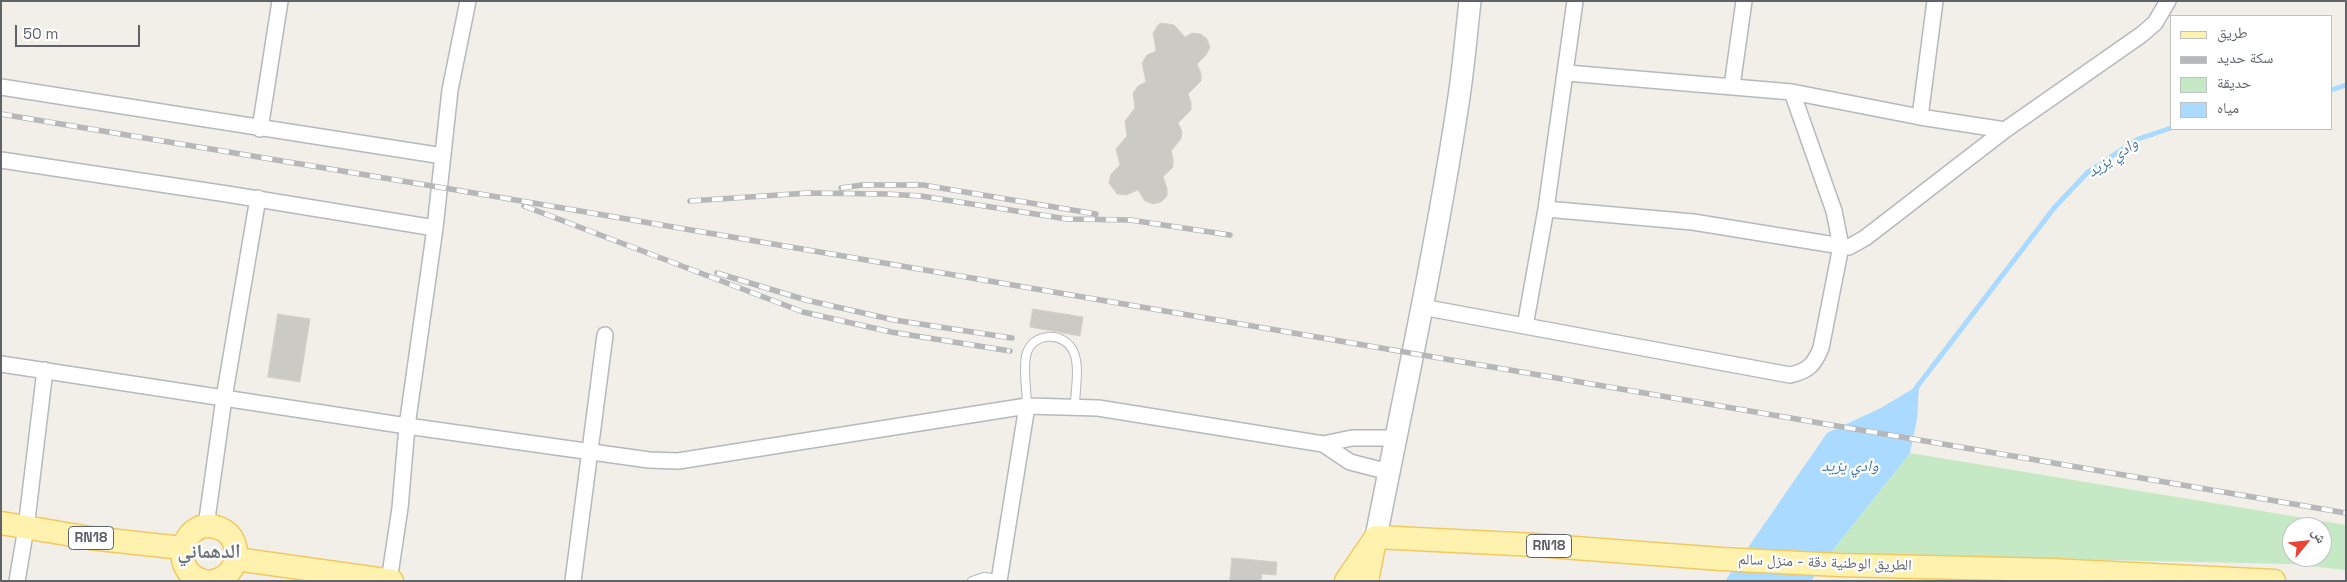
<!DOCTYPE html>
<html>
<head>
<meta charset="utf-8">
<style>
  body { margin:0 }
  #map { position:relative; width:2347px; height:582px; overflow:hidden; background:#f1efe8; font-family:"Space Grotesk","Noto Naskh Arabic",sans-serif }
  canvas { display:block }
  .frame { position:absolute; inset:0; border:2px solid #5f6368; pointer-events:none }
  .legend { position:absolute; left:2170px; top:15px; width:162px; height:115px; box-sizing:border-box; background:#fff; border:1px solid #bfc1c3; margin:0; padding:6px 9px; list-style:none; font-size:15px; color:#5f6368 }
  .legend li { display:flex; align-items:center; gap:10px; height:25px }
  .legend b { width:25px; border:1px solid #bfc1c3 }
  .north { position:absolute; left:2282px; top:517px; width:50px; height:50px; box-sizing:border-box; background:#fff; border:1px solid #bfc1c3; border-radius:50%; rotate:62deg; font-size:14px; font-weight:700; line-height:20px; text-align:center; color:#5f6368 }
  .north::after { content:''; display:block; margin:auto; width:18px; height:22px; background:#ea4335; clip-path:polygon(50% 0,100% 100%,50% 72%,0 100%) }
  .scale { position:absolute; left:15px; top:25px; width:125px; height:22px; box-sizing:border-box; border:2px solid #5f6368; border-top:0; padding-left:6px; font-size:15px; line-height:18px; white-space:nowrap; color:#5f6368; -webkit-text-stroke:4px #fff; paint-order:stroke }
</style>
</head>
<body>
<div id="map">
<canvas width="2347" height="582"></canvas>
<div class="frame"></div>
<ul class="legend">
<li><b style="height:6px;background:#fff2af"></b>طريق</li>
<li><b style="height:6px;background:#b6b7b8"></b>سكة حديد</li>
<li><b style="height:14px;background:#c5e8c5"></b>حديقة</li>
<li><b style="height:14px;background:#aadaff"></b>مياه</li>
</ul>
<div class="north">ش</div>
<div class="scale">50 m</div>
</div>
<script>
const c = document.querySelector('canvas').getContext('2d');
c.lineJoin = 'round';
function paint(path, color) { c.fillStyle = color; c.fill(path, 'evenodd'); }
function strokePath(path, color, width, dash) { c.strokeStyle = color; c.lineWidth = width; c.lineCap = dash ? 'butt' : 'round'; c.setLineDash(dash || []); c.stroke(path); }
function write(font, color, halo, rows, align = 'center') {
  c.font = font + ' "Space Grotesk","Noto Naskh Arabic",sans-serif'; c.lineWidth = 4.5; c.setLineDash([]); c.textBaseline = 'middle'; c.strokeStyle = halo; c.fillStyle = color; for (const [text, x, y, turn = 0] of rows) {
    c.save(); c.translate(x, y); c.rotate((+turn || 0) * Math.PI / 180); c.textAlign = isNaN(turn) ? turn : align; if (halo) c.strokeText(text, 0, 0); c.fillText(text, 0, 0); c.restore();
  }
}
const green = new Path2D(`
  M1910 453 2346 525V570L2290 564 1830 554ZM2292 527H2322V557H2292Z`);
const water = new Path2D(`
  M1919 385 1917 419 1910 453 1830 554 1811 581H1725L1827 433 1881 408Z`);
const stream = new Path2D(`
  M2331 90 2346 85
  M1916 388 2054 208 2088 172 2138 139 2171 128`);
const building = new Path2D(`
  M1162 23 1174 25 1185 37 1192 33 1201 34 1207 39 1210 47 1206 55 1197 64 1201 73V81L1188 94 1191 102V110L1178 123 1182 131 1181 139 1171 151 1173 158V167L1163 177 1167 188V196L1161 202 1153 204 1145 201 1138 190 1126 195 1117 194 1109 183 1111 174 1120 165 1116 149 1127 136 1125 121 1135 108 1133 93 1138 86 1146 82 1142 63 1147 55 1156 51 1153 33 1158 25Z
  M1033 309 1083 317 1080 336 1030 327Z
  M278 314 310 319 300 382 268 377Z
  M1232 558 1277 562 1276 575 1262 574 1261 581H1230Z`);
const service = new Path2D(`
  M1027 406C1027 391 1023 372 1026 356 1031 331 1066 331 1074 353 1080 367 1075 391 1075 406
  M972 581 984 577 1000 579`);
const minor = new Path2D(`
  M1567 73 1792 92 1920 117 2005 130
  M1732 86 1744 1
  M1 87 443 156
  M1920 117 1935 1
  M260 129 280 1
  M1 160 227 194 435 228
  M1546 209 1693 222 1841 246 1849 247 1865 238 2005 130 2141 35 2155 23 2168 1
  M1422 307 1790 375C1808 371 1814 365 1821 348L1841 246 1834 211 1792 92
  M1525 326 1546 209 1575 1
  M1 364 407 426 649 460 678 461 1027 406 1098 408 1323 444 1352 438H1396
  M1323 444 1350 462 1389 472
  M206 526 224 398 258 198
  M17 581 26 528 45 370
  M389 581 400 508 407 426 435 228 450 90 468 1
  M573 581 605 335
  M999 581 1027 406`);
const secondary = new Path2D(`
  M1376 537C1404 395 1435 253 1457 110 1463 74 1466 37 1470 1`);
const primary = new Path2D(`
  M1 523 90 538 182 548
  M1376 537 1535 545 1721 559 1839 565 2051 570 2274 581
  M236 559 392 581
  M204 581C165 571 185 512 221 529 228 532 233 538 235 546 240 562 230 577 214 581
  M1346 581 1376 537
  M1367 581 1374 545`);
const rail = new Path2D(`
  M1 114 498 197 2346 513
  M841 188 862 185H923L1096 214
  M690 201 808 193 886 194 921 196 1067 219 1130 220 1230 235
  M524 206 803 312 891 332 1010 351
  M717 273 806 300 894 320 1012 338`);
const shields = [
  [91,538,45],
  [1549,546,45]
];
const shieldNames = [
  ["RN18",91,538],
  ["RN18",1549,546]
];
const streetNames = [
  ["الطريق الوطنية دقة - منزل سالم",1825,563,2]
];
const waterNames = [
  ["وادي يزيد",2113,158,-34],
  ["وادي يزيد",1850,467]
];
const districtNames = [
  ["الدهماني",209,553]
];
paint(green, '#c5e8c5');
paint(water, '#aadaff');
strokePath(stream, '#aadaff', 5);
paint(building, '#cccac5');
strokePath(building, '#d6d1c6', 1);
strokePath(service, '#b5b8bc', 10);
strokePath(minor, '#b5b8bc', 18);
strokePath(secondary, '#b6babf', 24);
strokePath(primary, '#f2c960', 25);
strokePath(service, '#fff', 8);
strokePath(minor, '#fff', 15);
strokePath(secondary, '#fff', 21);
strokePath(primary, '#fff2af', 22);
strokePath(rail, '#b6b7b8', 5.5);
strokePath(rail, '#fff', 4, [11]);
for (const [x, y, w] of shields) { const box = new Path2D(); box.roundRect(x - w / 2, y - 11.5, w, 23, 4); c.fillStyle = '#fff'; c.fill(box); strokePath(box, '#5f6368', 1); }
write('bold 14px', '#5f6368', null, shieldNames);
write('15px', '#5f6368', '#fff', streetNames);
write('italic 16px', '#4174aa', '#fff', waterNames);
write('bold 20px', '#70757a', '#fff', districtNames);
</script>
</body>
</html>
